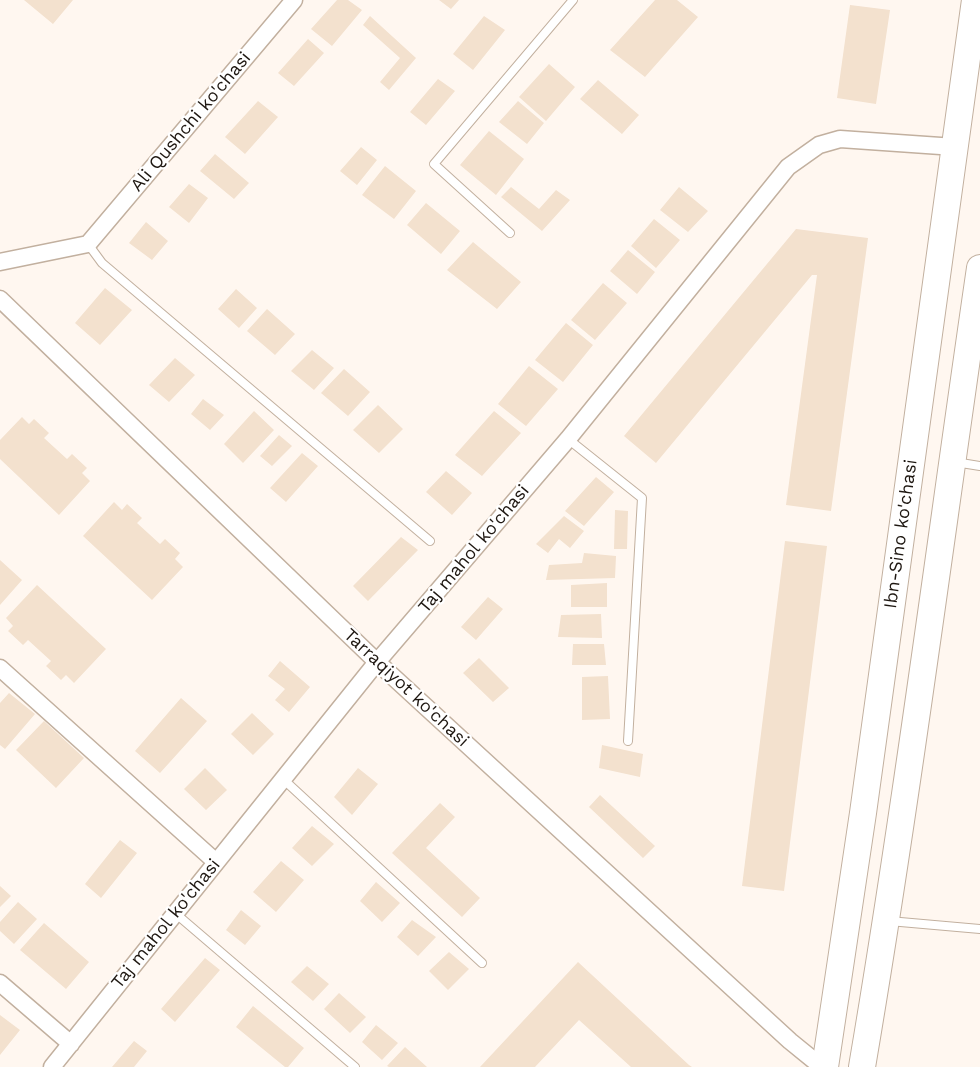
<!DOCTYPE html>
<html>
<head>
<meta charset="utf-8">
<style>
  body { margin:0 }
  canvas { display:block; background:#fff7f0 }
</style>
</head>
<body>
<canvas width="980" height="1067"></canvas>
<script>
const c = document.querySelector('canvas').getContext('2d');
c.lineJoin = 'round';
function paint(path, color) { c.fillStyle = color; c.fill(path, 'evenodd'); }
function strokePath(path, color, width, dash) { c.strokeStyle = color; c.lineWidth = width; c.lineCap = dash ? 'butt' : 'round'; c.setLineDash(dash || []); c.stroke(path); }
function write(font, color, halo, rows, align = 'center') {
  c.font = font + ' "Work Sans",sans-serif'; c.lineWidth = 4.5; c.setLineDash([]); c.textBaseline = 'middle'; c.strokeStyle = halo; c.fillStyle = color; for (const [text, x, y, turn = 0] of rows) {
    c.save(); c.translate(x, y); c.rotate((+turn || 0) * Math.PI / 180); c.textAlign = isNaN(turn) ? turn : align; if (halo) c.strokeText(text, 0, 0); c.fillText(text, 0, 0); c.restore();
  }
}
const building = new Path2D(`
  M24 0H73L53 24Z
  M337 0H348L362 10 332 46 311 29Z
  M439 0H459L451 9Z
  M655 0H677L698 17 645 77 610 50Z
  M850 5 890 10 876 104 837 98Z
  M370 16 416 58 389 90 380 82 400 58 363 25Z
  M484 16 505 30 473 70 453 54Z
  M308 39 324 53 294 86 278 73Z
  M549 64 575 87 546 121 519 97Z
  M438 79 455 91 426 125 410 112Z
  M598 80 639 115 622 134 580 99Z
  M258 101 278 117 245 154 225 137Z
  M518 101 544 123 527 144 499 122Z
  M489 131 524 159 496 195 460 165Z
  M361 147 377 160 357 185 340 171Z
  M215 154 249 183 234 199 200 171Z
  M385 166 416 191 394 219 362 195Z
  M189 184 208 198 189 223 169 207Z
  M511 187 539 209 556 190 570 200 542 231 501 197Z
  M679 187 708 211 688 232 660 210Z
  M426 203 460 231 441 254 407 225Z
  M654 219 680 240 656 268 631 246Z
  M146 222 168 241 152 260 129 243Z
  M796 229 868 238 831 511 786 505 817 275H812L656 463 624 436Z
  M473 242 521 282 497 309 447 270Z
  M628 250 655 272 637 294 610 271Z
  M603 283 627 303 595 340 571 320Z
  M105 288 132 310 100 345 75 323Z
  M236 289 257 308 239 328 218 309Z
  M267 309 295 334 275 355 247 331Z
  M566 323 593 345 563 382 535 360Z
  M312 350 334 368 314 390 291 371Z
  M175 358 195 375 169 402 149 385Z
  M529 366 558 389 526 426 498 404Z
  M344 369 370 392 348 416 321 393Z
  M203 399 224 415 210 430 191 414Z
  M378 405 403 429 379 453 353 430Z
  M254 411 274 430 243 463 224 444Z
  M494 411 521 433 482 476 455 455Z
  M22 417 29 424 34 419 49 433 44 438 67 459 72 454 87 468 82 473 90 481 59 515 0 459V440Z
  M279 435 292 446 272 466 260 456Z
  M302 453 318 466 286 502 270 488Z
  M446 471 472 493 452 515 426 492Z
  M596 477 614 492 584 526 565 511Z
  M114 502 122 510 127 504 142 518 137 523 160 544 165 539 180 553 175 559 183 567 152 600 83 536Z
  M615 510 628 511 627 549H614Z
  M564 516 584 531 570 548 559 539 548 553 536 544Z
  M401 537 418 550 368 601 353 586Z
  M785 541 827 546 784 891 742 886Z
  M584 553 616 556 615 578 546 580 549 565 582 563Z
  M0 560 22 580 0 605Z
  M607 583V607H571V585Z
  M37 585 106 649 74 683 66 675 61 680 46 666 51 661 28 640 23 645 8 631 13 626 6 618Z
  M488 597 503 609 476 640 461 627Z
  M601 614 602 638 558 637 561 615Z
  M573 644H604L606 665H572Z
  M479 658 509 688 493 702 463 673Z
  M280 661 310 687 289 712 275 700 285 689 268 676Z
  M608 676 610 719 582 720V677Z
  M9 693 35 714 5 749 0 745V703Z
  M181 698 207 721 160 773 135 751Z
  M252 713 274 734 253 755 231 734Z
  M44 721 84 758 56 788 16 750Z
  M602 745 643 754 640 777 599 768Z
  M205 768 227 790 206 810 184 789Z
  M358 768 378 784 352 815 334 797Z
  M600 795 655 846 643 858 589 807Z
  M440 803 455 817 426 848 480 898 462 917 392 853Z
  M312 826 334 844 312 866 292 848Z
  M120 840 137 853 101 898 85 884Z
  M281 861 304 880 276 912 253 892Z
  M376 882 400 903 382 922 360 901Z
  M0 886 11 896 0 907Z
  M18 902 37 919 14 944 0 931V922Z
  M241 910 261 926 245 945 226 930Z
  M412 920 436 937 418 956 397 937Z
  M44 923 89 962 66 989 20 950Z
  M449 952 469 969 448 990 429 971Z
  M205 958 220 970 175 1022 161 1009Z
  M578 962 689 1065 692 1067H631L579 1020 535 1067H480Z
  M307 966 329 984 313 1001 291 982Z
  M339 993 366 1017 350 1033 324 1009Z
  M253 1006 304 1048 288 1067H285L236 1027Z
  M0 1015 20 1030 0 1055Z
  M376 1025 398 1043 382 1060 362 1042Z
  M134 1041 147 1051 134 1067H112Z
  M405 1047 427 1067H389L387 1066Z`);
const lane = new Path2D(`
  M510 233 434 164 573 0
  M88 244 102 263 430 541
  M568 439 642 498 628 741
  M955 462 980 466
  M283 779 482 963
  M175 913 355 1067
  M889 921 980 929`);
const street = new Path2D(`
  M0 262 88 244 294 0
  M0 299 377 662 790 1041 822 1067
  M0 668 216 862
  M0 983 71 1044
  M52 1067 377 662 568 439 788 167 819 145 840 139 955 147`);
const primary = new Path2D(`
  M825 1067 863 813 975 0
  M862 1067C907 802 941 535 980 268`);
const streetNames = [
  ["Ali Qushchi ko'chasi",191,122,-50],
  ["Ibn-Sino ko'chasi",901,534,-82],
  ["Taj mahol ko'chasi",474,549,-50],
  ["Tarraqiyot ko'chasi",406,688,43],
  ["Taj mahol ko'chasi",166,924,-51]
];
paint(building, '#f3e1ce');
strokePath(lane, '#c2b09f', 10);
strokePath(street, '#c2b09f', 19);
strokePath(primary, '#c2b09f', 28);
strokePath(lane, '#fff', 8);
strokePath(street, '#fff', 16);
strokePath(primary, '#fff', 26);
write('18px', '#1e1711', '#fff', streetNames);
</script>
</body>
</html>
